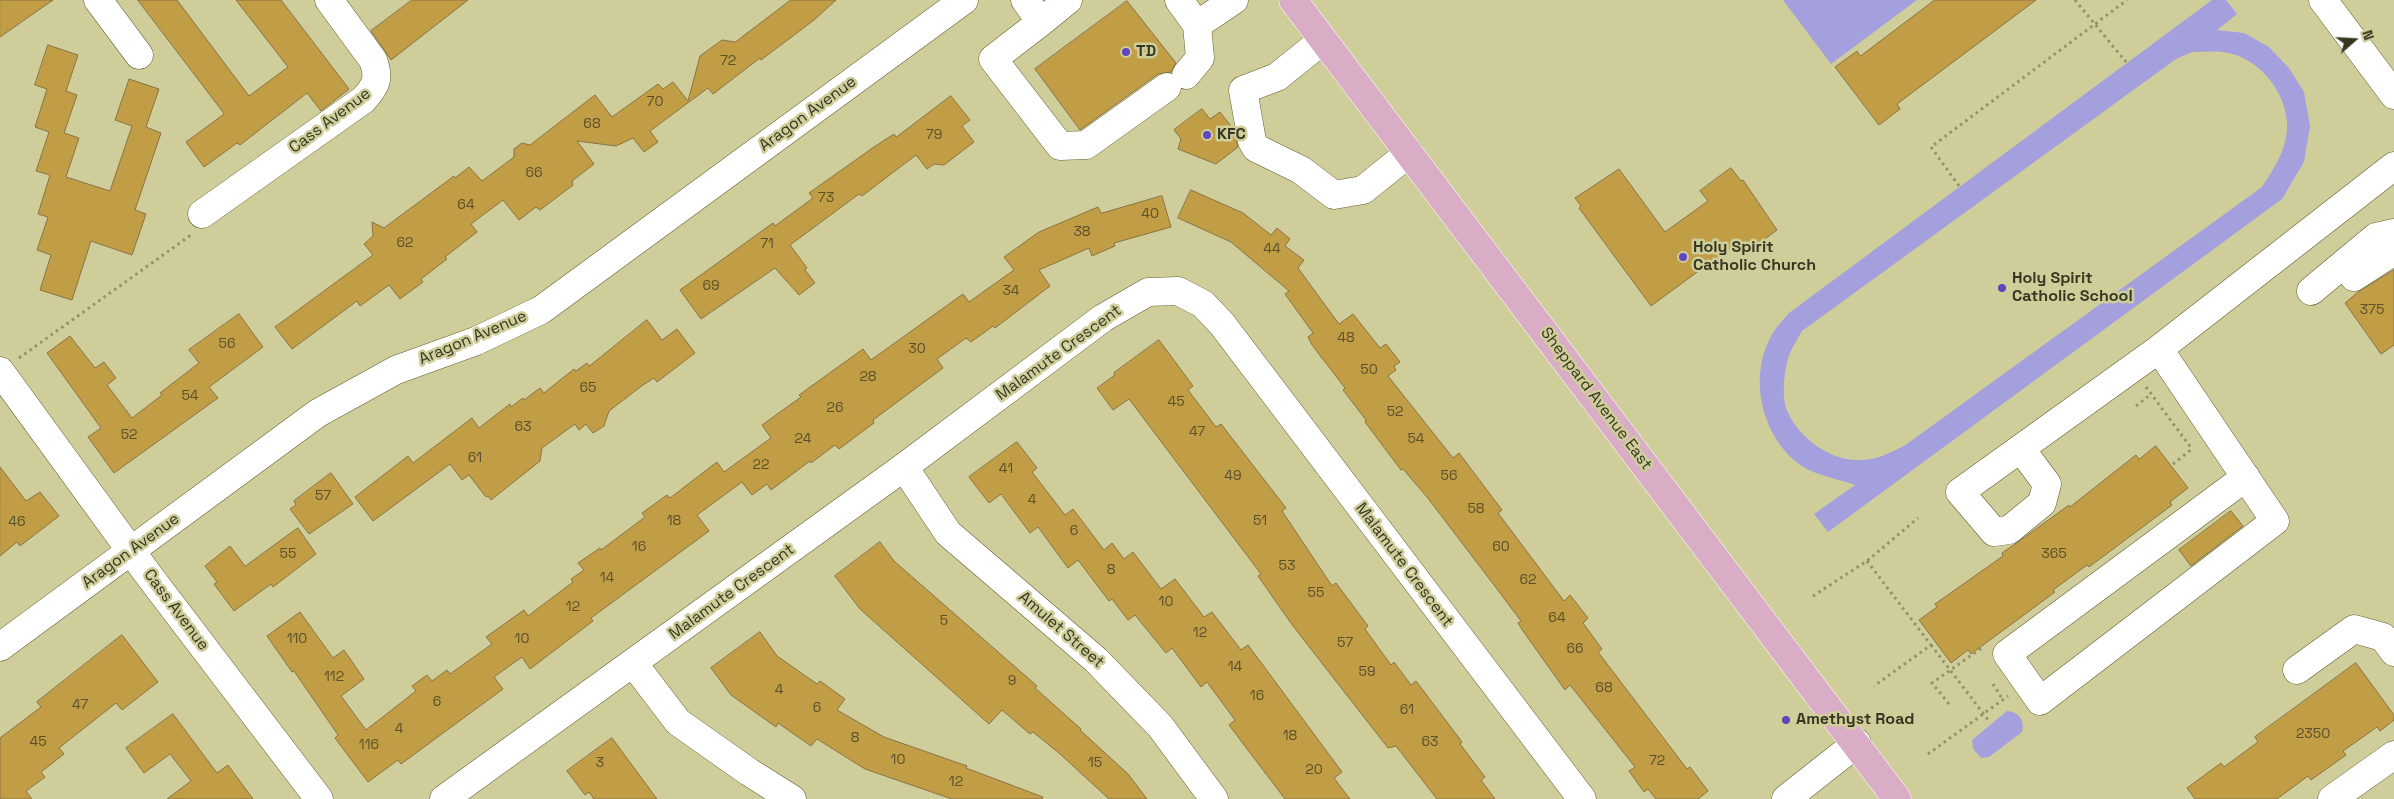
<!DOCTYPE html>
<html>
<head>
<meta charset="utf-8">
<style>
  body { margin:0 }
  #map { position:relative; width:2394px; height:799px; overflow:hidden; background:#cfce9a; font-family:"Space Grotesk",sans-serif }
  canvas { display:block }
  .north { position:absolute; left:2329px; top:15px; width:50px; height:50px; -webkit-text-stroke:4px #cfce9a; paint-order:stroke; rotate:71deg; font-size:14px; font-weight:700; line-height:20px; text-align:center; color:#373621 }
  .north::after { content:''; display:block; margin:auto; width:18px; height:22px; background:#373621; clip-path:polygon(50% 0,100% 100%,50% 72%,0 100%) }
</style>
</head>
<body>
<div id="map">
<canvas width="2394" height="799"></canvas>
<div class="north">N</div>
</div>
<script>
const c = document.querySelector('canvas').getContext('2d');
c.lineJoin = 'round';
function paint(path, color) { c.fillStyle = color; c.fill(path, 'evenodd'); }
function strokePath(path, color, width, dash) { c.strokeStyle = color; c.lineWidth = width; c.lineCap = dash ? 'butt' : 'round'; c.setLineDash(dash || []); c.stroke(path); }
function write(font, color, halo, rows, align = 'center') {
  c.font = font + ' "Space Grotesk",sans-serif'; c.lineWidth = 5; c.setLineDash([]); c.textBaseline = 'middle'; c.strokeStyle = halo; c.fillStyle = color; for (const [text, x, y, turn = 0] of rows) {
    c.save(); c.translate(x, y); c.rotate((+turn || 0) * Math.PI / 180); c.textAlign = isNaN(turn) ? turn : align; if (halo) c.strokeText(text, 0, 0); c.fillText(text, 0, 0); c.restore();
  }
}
const green = new Path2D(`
  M1783 0H1917L1831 64Z
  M2212 0H2226L2237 14 2217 30 2244 33 2269 47 2289 68 2304 92 2310 126 2304 162 2282 199 1828 532 1814 514 1855 485C1836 478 1811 475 1795 461 1759 430 1748 372 1774 331 1778 325 1784 319 1789 313ZM2192 52C2202 52 2213 51 2223 52 2259 56 2290 95 2287 131 2285 152 2273 170 2262 187L1904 446C1889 453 1877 460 1860 460 1831 462 1796 436 1786 408 1782 394 1784 373 1788 358 1791 349 1797 340 1802 331L2176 59Z
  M2007 711C2019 712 2025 720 2022 732L1989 757 1981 758 1973 749 1972 740Z`);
const building = new Path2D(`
  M0 0H53L0 37Z
  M138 0H177L249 96 288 67 236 0H281L349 89 321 111 307 93 240 145 237 143 204 167 186 142 224 114Z
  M412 0H468L391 60 371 31Z
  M791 0H836L814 20 761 60 760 58 713 94 708 88 650 131 658 142 644 152 633 138 616 146 577 141 594 164 572 181 573 185 540 210 536 207 519 220 503 200 471 224 477 232 445 257 447 259 421 279 423 282 400 299 389 285 360 306 357 301 292 349 275 327 373 255 364 244 373 236 372 222 384 228 454 176 455 178 469 167 482 181 514 157V149L522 143 530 145 595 95 612 117 658 84 663 89 673 82 688 101 700 56 722 40 735 42Z
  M1935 0H2036L1897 104 1900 109 1879 125 1835 67 1857 51 1860 56Z
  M1127 1 1176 63 1171 72 1158 74 1080 130 1035 69Z
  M48 45 78 55 66 91 77 95 64 133 79 138 66 177 110 191 132 126 115 120 129 79 159 89 146 127 161 133 135 210 146 214 132 255 91 241 72 300 40 290 51 255 37 250 48 217 38 214 50 175 36 171 49 132 35 127 47 89 35 85Z
  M951 96 970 120 962 126 974 142 944 165 934 164 927 169 916 155 862 196 859 194 790 245 807 268 805 270 815 283 799 295 775 268 701 319 680 290 773 223 775 226 813 198 809 193 874 147 894 134 896 137Z
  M1202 109 1210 119 1220 112 1234 130 1238 147 1216 164 1178 149 1181 139 1174 130Z
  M1731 168 1741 181 1743 180 1777 230 1746 253 1738 242 1651 306 1579 208 1581 206 1575 198 1619 169 1665 232 1708 201 1700 191Z
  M1191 190 1243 213 1271 235 1277 228 1290 239 1285 246 1304 260 1298 268 1339 324 1353 314 1380 348 1386 344 1400 362 1394 366 1396 370 1388 376 1453 458 1459 453 1502 510 1498 513 1564 601 1570 595 1588 618 1583 623 1602 649 1598 652 1687 769 1690 767 1708 791 1698 799H1656L1648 789 1644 792 1629 771 1635 767 1570 685 1565 690 1523 631 1518 623 1521 621 1494 585 1427 497 1403 469 1401 470 1365 422 1366 420 1343 390 1345 388 1312 345 1308 337 1313 333 1285 294 1289 291 1231 242 1178 218Z
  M1162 196 1171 227 1114 243 1115 246 1092 256 1089 248 1039 270 1050 286 995 328 993 326 971 342 966 338 937 359 943 368 873 420 874 423 839 449 835 445 811 463 810 461 771 490 767 484 752 495 742 482 697 515 709 531 591 618 593 621 530 669 522 657 494 677 503 689 401 764 398 760 368 782 335 738 338 735 294 671 292 672 267 636 300 612 333 658 344 650 364 679 341 696 366 730 416 691 412 686 427 675 432 681 447 670 450 674 492 644 486 637 524 610 528 616 573 582 571 579 584 570 578 563 600 548 601 550 645 517 642 513 667 495 670 498 717 462 724 472 771 438 762 425 801 397 799 395 863 349 871 360 963 294 969 302 1014 270 1004 257 1039 232 1098 207 1101 213Z
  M2394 270V345L2381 354 2345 303 2358 292Z
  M239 314 263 347 209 387 218 398 114 473 88 437 101 428 47 353 70 336 95 368 104 362 116 378 107 385 132 418 162 395 160 393 199 363 189 350Z
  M647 320 662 340 677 329 695 353 657 382 654 378 643 385 609 411 604 426 593 433 586 424 579 430 575 424 542 448 540 461 491 500 488 496 486 497 469 475 462 480 450 464 373 521 355 497 408 456 413 463 472 418 479 428 510 404 511 407 523 398 524 400 540 388 544 393 574 369 576 371 587 363 589 366Z
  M1159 340 1193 386 1188 390 1216 427 1221 424 1286 508 1282 511 1332 586 1336 583 1368 626 1365 629 1391 665 1394 662 1411 685 1416 681 1462 742 1460 744 1485 777 1481 780 1495 799H1437L1396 746 1388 748 1293 626 1258 576 1261 574 1129 399 1113 410 1097 388 1115 375 1114 373Z
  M1017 442 1037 468 1032 472 1065 515 1073 509 1104 550 1112 543 1124 559 1133 552 1161 589 1175 579 1204 617 1212 612 1241 650 1248 645 1342 772 1334 778 1350 799H1285L1229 725 1235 720 1207 682 1201 687 1172 648 1166 653 1135 615 1128 620 1112 599 1109 601 1078 560 1068 568 1038 527 1030 533 1001 494 989 503 969 477Z
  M2156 446 2188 488 2170 502 2172 505 2089 567 2087 565 2053 590 2055 592 1971 654 1968 650 1951 663 1919 620 1937 607 1935 604 2003 556 2002 553 2015 544 2069 505 2070 507 2136 455 2139 459Z
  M0 467 26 501 40 492 59 516 20 546 17 542 0 556Z
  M331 473 353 504 309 534 290 509 296 505 294 501Z
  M2231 511 2243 526 2191 566 2179 550Z
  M298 528 316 554 273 587 271 584 234 611 214 584 217 582 205 566 230 546 245 566Z
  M880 542 894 561 1037 686 1035 688 1081 729 1080 730 1128 774 1147 799H1109L1059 753 1033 732 1030 734 1002 710 989 724 860 609 835 576Z
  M760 632 777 656 817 684 820 681 845 699 837 710 884 737 967 766 966 768 1043 797 1042 799H952L865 769 817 739 811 746 778 723 776 727 731 695 711 668Z
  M122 635 158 682 122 710 116 703 59 748 64 754 41 772 45 777 26 791 32 799H0V738L41 707 37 702Z
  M2356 663 2394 715V720L2380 731 2377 727 2343 751 2346 755 2311 780 2308 776 2277 799H2195L2187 788 2221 763 2224 767 2258 742 2255 737Z
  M173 714 217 773 228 765 253 799H167L191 781 170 754 144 773 126 748Z
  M612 738 640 776 657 799H594L589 792 585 795 567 771Z`);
const path = new Path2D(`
  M2075 0 2126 62
  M1959 186 1931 147 2127 0
  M19 358 191 235
  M2146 387 2192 449
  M2136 406 2151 394
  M2173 464 2192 449
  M1867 561 1931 645 1874 686
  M1813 596 1867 561 1918 518
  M1931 645 1989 721
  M1993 684 2003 700
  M1949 704 1932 683 1983 647
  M1928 754 2008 696`);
const minor = new Path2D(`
  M98 0 139 55
  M1025 0 1041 22 1068 0
  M1179 0 1197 25 1234 0
  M2323 0 2394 95
  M1041 22 993 59 1060 146 1086 145 1167 87
  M1323 40 1277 77 1243 90 1252 141 1256 148 1301 170 1334 195 1363 190 1409 153
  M1186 75 1200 58 1197 25
  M202 214 363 100C376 86 380 79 373 60L329 0
  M2354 277 2394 251
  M2311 291 2376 237 2394 233
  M2159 349 2275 521 2040 701 2007 654 2246 477
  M0 371 147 573 319 799
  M2021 449 2047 484 2042 503 2009 530 1994 532 1960 492 2159 349 2394 166
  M904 467 948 533 1096 660 1160 726 1214 799
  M0 647 318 413 396 370 476 341 541 310 964 0
  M633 663 678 722 749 772 792 799
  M2297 670 2354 629 2383 637 2394 652
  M444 799 904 467 1103 318 1148 292 1178 291 1203 304 1222 324 1582 799
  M1786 799 1857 743
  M2332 799 2394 755`);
const major = new Path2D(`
  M1293 0 1897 799`);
const markers = [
  [1126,52,5,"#5e46bf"],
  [1207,135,5,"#5e46bf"],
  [1683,257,5,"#5e46bf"],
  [2002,288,5,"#5e46bf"],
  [1786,720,5,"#5e46bf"]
];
const numberNames = [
  ["72",728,61],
  ["70",655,102],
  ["68",592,124],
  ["79",934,135],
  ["66",534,173],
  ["73",826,198],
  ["64",466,205],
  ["40",1150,214],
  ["38",1082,232],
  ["62",405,243],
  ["71",767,244],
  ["44",1272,249],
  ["69",711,286],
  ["34",1011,291],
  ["375",2372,310],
  ["48",1346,338],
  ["56",227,344],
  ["30",917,349],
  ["50",1369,370],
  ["28",868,377],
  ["65",588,388],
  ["54",190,396],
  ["45",1176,402],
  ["26",835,408],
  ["52",1395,412],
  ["63",523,427],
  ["47",1197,432],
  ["52",129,435],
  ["24",803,439],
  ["54",1416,439],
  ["61",475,458],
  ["22",761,465],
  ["41",1006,469],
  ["49",1233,476],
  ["56",1449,476],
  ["57",323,496],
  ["4",1032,500],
  ["58",1476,509],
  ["18",674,521],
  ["51",1260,521],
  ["46",17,522],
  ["6",1074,531],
  ["16",639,547],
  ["60",1501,547],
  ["55",288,554],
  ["365",2054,554],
  ["53",1287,566],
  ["8",1111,570],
  ["14",607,578],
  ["62",1528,580],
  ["55",1316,593],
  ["10",1166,602],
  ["12",573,607],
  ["64",1557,618],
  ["5",944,621],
  ["12",1200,633],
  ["110",297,639],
  ["10",522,639],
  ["57",1345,643],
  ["66",1575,649],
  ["14",1235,667],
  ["59",1367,672],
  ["112",334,677],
  ["9",1012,681],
  ["68",1604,688],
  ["4",779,690],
  ["16",1257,696],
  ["6",437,702],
  ["47",80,705],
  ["6",817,708],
  ["61",1407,710],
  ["4",399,729],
  ["2350",2313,734],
  ["18",1290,736],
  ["8",855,738],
  ["45",38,742],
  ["63",1430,742],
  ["116",369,745],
  ["10",898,760],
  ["72",1657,761],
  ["3",600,763],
  ["15",1095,763],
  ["20",1314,770],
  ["12",956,782]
];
const poiNames = [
  ["TD",1136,52],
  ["KFC",1217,135],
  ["Holy Spirit",1693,248],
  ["Catholic Church",1693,266],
  ["Holy Spirit",2012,279],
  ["Catholic School",2012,297],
  ["Amethyst Road",1796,720]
];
const streetNames = [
  ["Aragon Avenue",808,114,-36],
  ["Cass Avenue",330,121,-37],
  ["Aragon Avenue",473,338,-23],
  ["Malamute Crescent",1059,353,-36],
  ["Sheppard Avenue East",1596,399,53],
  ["Aragon Avenue",131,551,-36],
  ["Malamute Crescent",1404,565,53],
  ["Malamute Crescent",732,592,-36],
  ["Cass Avenue",176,610,53],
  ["Amulet Street",1061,630,41]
];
paint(green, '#a4a0dd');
paint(building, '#c19d46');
strokePath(building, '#887345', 1);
strokePath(minor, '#615f2e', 29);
strokePath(major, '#fff', 29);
strokePath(path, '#929169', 3, [2.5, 4]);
strokePath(minor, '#fff', 28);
strokePath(major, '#d9adc5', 28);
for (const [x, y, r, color] of markers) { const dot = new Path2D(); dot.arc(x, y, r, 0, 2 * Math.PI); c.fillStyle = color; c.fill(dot); strokePath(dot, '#cfce9a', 2); }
write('14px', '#5a502a', null, numberNames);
write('bold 16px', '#373621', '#cfce9a', poiNames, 'left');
write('16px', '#373621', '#cfce9a', streetNames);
</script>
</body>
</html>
